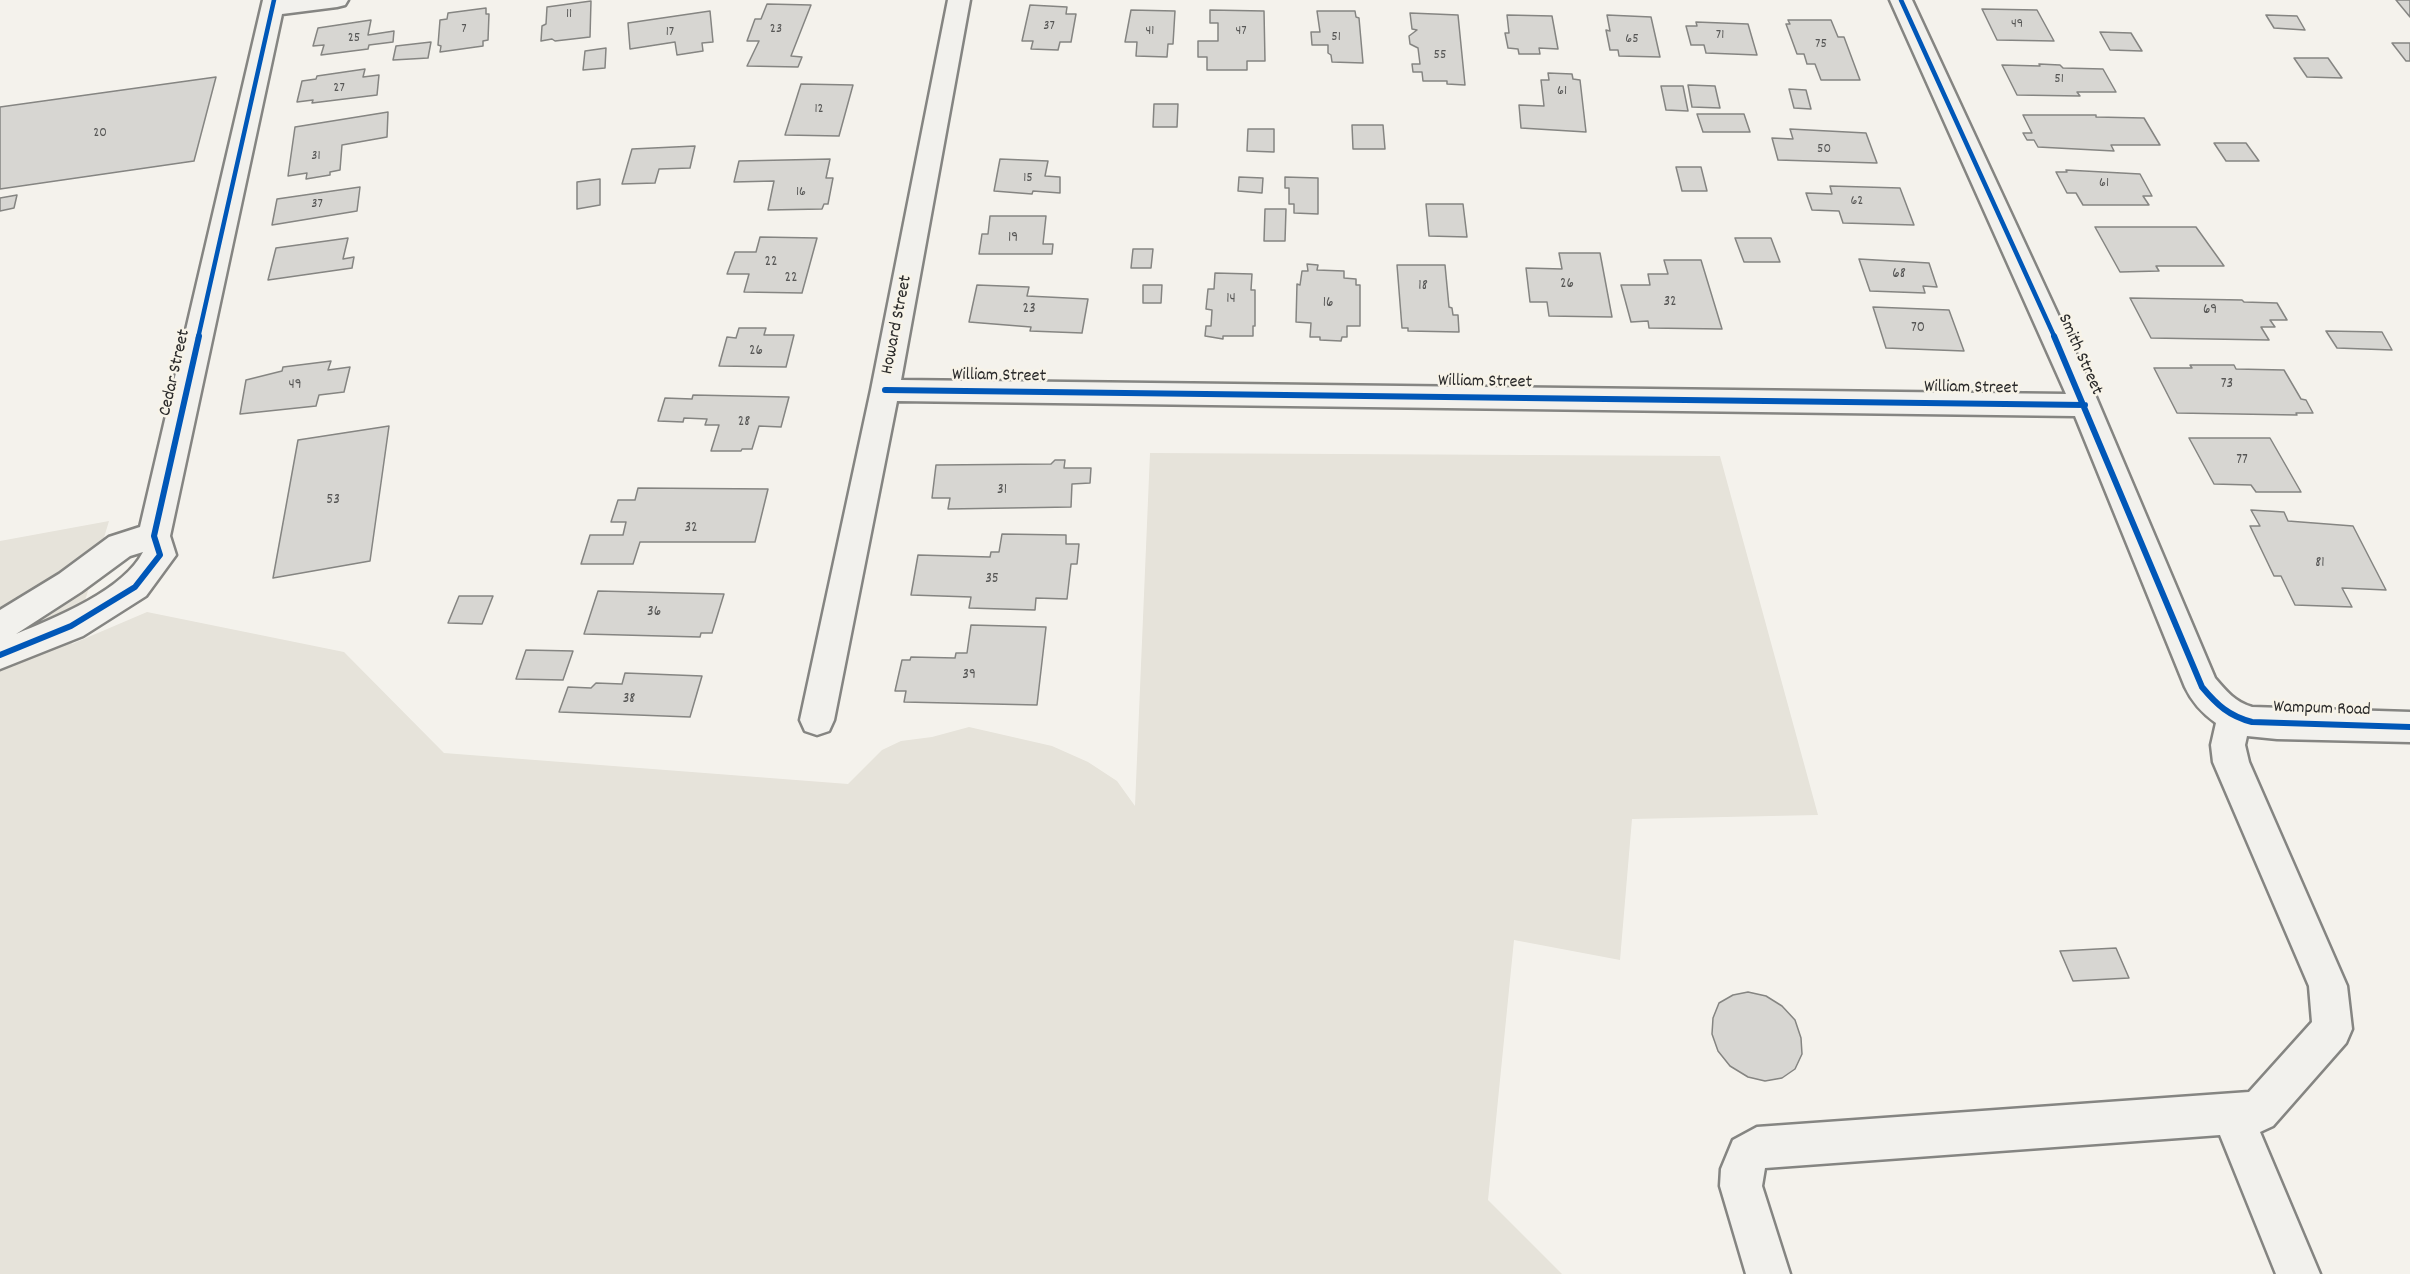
<!DOCTYPE html>
<html>
<head>
<meta charset="utf-8">
<style>
  body { margin:0 }
  canvas { display:block; background:#f4f2ec }
</style>
</head>
<body>
<canvas width="2410" height="1274"></canvas>
<script>
const c = document.querySelector('canvas').getContext('2d');
c.lineJoin = 'round';
function paint(path, color) { c.fillStyle = color; c.fill(path, 'evenodd'); }
function strokePath(path, color, width, dash) { c.strokeStyle = color; c.lineWidth = width; c.lineCap = dash ? 'butt' : 'round'; c.setLineDash(dash || []); c.stroke(path); }
function write(font, color, halo, rows, align = 'center') {
  c.font = font + ' Dekko,sans-serif'; c.lineWidth = 5; c.setLineDash([]); c.textBaseline = 'middle'; c.strokeStyle = halo; c.fillStyle = color; for (const [text, x, y, turn = 0] of rows) {
    c.save(); c.translate(x, y); c.rotate((+turn || 0) * Math.PI / 180); c.textAlign = isNaN(turn) ? turn : align; if (halo) c.strokeText(text, 0, 0); c.fillText(text, 0, 0); c.restore();
  }
}
const green = new Path2D(`
  M1150 453 1720 456 1818 815 1632 819 1620 960 1514 940 1488 1200 1562 1274H0V541L109 521 72 644 147 612 344 652 444 753 848 784 882 750 901 741 932 737 969 727 1052 746 1088 762 1117 781 1135 806Z`);
const building = new Path2D(`
  M2396 0H2410V17Z
  M591 1 590 37 555 41 552 39 541 41 542 26 546 24 547 7Z
  M767 4 811 5 791 56 802 57 798 67 747 66 759 41H747L755 19H761Z
  M1030 5 1067 7 1066 14H1076L1071 42H1060L1058 50 1031 49 1033 41H1022Z
  M486 8V14H489L488 40 483 41V46L440 52 441 46 438 45 440 20 447 19 448 13Z
  M1982 9 2037 10 2054 41 1997 40Z
  M1131 10 1175 11 1173 44H1168L1167 57 1136 56 1137 42H1125Z
  M1210 10 1264 11 1265 61H1247V70H1207V57H1198V41H1218V23H1210Z
  M710 11 713 42 702 43 703 51 677 55 675 42 630 49 628 23Z
  M1317 11H1355L1356 17 1359 18 1363 63 1332 62 1331 55 1328 53V45H1312L1311 32H1320Z
  M1410 13 1458 15 1465 85 1447 84V81H1423L1422 72H1413L1412 64H1420L1418 48 1410 44 1409 36 1417 30 1412 29Z
  M1507 15 1552 16 1558 49 1539 48 1540 54H1519L1518 49 1508 48 1505 33H1509Z
  M1607 15 1651 17 1660 57 1619 56 1618 50H1610L1606 30 1610 31Z
  M2266 15 2297 16 2305 30 2274 28Z
  M371 20 368 35 394 31 393 42 369 45 368 49 321 55 324 45 313 46 318 28Z
  M1788 20H1831L1838 37H1844L1860 80H1821L1815 64H1807L1804 54H1797L1786 24H1790Z
  M1696 22 1748 24 1757 55 1706 53 1704 45H1691L1686 26H1697Z
  M2100 32 2131 33 2142 51 2110 50Z
  M431 42 428 58 393 60 396 46Z
  M2392 43H2410V61H2406Z
  M606 48 605 68 583 70 585 51Z
  M2294 58H2328L2342 78 2307 77Z
  M2039 64 2060 65 2063 68 2103 69 2116 92H2077L2080 96 2017 95 2002 65 2040 66Z
  M365 69 363 77 379 75 377 95 312 103 313 100 297 102 302 81 316 79 317 76Z
  M1548 73 1572 74 1573 79 1580 80 1586 132 1521 128 1519 105 1544 106 1541 80H1549Z
  M216 77 194 161 0 189V107Z
  M801 84 853 85 839 136 785 135Z
  M1688 85 1715 86 1720 108 1692 107Z
  M1661 86H1683L1688 111 1666 110Z
  M1789 89 1806 90 1811 109 1794 108Z
  M1154 104H1178L1177 127H1153Z
  M388 112 387 137 342 145 340 170 330 172V175L306 179 307 173 288 176 295 127Z
  M1697 114H1744L1750 132H1703Z
  M2023 115H2096V117L2144 118 2160 145H2111L2114 151 2038 147 2034 140H2027L2023 133H2032Z
  M1352 125H1383L1385 149H1353Z
  M1248 129H1274V152L1247 151Z
  M1790 129 1866 133 1877 163 1778 160 1772 138 1793 139Z
  M2214 143H2246L2259 161H2226Z
  M695 146 690 168 659 169 655 183 622 184 632 149Z
  M830 159 826 178H833L828 204H824L822 209 768 210 774 181 734 182 739 161Z
  M1000 159 1048 161 1045 176 1060 177V193L1033 191 1032 194 994 191Z
  M1676 167H1701L1707 191H1682Z
  M2066 170 2140 174 2152 196H2143L2149 205H2083L2076 193H2067L2056 172H2067Z
  M1239 177 1263 178 1262 193 1238 191Z
  M1285 177 1318 178V214L1294 213V204H1289V188H1285Z
  M600 179V205L577 209V182Z
  M1830 186 1900 188 1914 225 1843 223 1839 211 1812 210 1806 193 1832 194Z
  M360 187 357 211 272 225 277 199Z
  M17 195 14 208 0 211V198Z
  M1426 204H1463L1467 237 1429 236Z
  M1265 209H1286L1285 241H1264Z
  M990 216H1046L1043 244H1053L1052 254H979L982 234H988Z
  M2095 227H2196L2224 266H2156L2159 271 2120 272Z
  M760 237 817 238 802 293 744 292 749 274H727L735 252H756Z
  M348 238 343 259 354 257 352 268 268 280 276 248Z
  M1735 238H1771L1780 262H1744Z
  M1133 249H1153L1151 268H1131Z
  M1559 253H1600L1612 317 1549 316 1547 302H1530L1526 268 1562 269Z
  M1859 259 1929 263 1937 287 1923 286 1925 293 1870 291Z
  M1664 260H1701L1722 329 1649 328 1648 321 1631 322 1621 285H1650L1648 274H1668Z
  M1307 264 1318 265 1317 270 1344 271V278L1356 279V285H1360V326H1347V337H1342L1341 341 1320 340V337H1310L1311 323 1296 322 1297 284 1300 285 1302 271H1308Z
  M1397 265H1445L1449 307 1452 308 1453 315H1458L1459 332 1408 331V328H1402Z
  M1215 273 1252 274 1251 290H1255V326H1253V336H1223V339L1205 336 1206 326H1211L1212 310 1206 309 1208 289H1214Z
  M977 285 1029 287 1027 296 1088 299 1082 333 1030 331 1031 327 969 322Z
  M1143 285H1162L1161 303H1143Z
  M2130 298 2242 300 2244 302 2277 303 2287 320H2270L2275 327H2261L2269 340 2151 338Z
  M1873 307 1949 310 1964 351 1886 348Z
  M739 328H766L764 335H794L786 367 719 366 727 337 736 338Z
  M2326 331 2382 332 2392 350 2337 348Z
  M331 361 328 370 350 367 344 392 319 395 316 406 240 414 246 380 282 371 283 367Z
  M2190 365H2234L2236 369 2284 370 2301 399 2306 400 2313 413H2296L2297 415 2177 413 2154 368H2192Z
  M693 395 789 397 781 427 759 426 752 449H742L741 451H711L719 425H705L707 419 684 418 683 422 658 421 665 398 692 399Z
  M389 426 370 561 273 578 298 440Z
  M2189 438H2270L2301 492H2256L2251 485 2214 484Z
  M1055 460H1065L1064 468H1091L1090 483 1072 484 1071 507 948 509 950 498H932L936 465 1051 464Z
  M638 488 768 489 755 542H640L633 564H581L590 535H623L626 522H611L618 500H635Z
  M2251 510 2284 512 2288 521 2353 526 2386 590 2342 588 2352 607 2295 605 2281 576H2274L2250 526H2260Z
  M1002 534 1066 535V544H1079L1077 564H1071L1067 599 1036 598 1035 610 969 608 971 597 911 595 918 555 990 557 991 552H999Z
  M598 591 724 594 712 633H701L700 637 584 634Z
  M459 596H493L482 624 448 623Z
  M971 625 1046 627 1037 705 904 702 906 691H895L902 660H910L911 657 955 658 956 653H967Z
  M526 650 573 651 563 680 516 679Z
  M625 673 702 676 690 717 559 712 568 687 591 688 596 683 622 684Z
  M2116 948 2129 978 2073 981 2060 951Z
  M1748 992 1766 996 1782 1006 1795 1020 1801 1038 1802 1054 1795 1069 1782 1078 1765 1081 1748 1077 1730 1066 1718 1051 1712 1034 1713 1018 1719 1003 1733 995Z`);
const minor = new Path2D(`
  M263 0H348L345 5 337 7 282 14 170 536 176 555 146 596 83 636 0 669V610L59 574 109 537 140 527ZM143 552C124 590 55 618 16 634L81 592 130 556Z
  M948 0H970L901 380 2066 394 1890 0H1912L2093 390 2215 678C2226 691 2235 702 2252 707L2410 712V742L2277 739 2247 736 2245 745 2249 762 2347 986 2352 1029 2346 1043 2273 1126 2260 1132 2320 1274H2276L2220 1135 1765 1168 1762 1186 1790 1274H1746L1720 1186 1721 1169 1733 1140 1757 1127 2249 1092 2312 1022 2309 986 2213 762 2211 745 2216 723C2202 713 2192 702 2185 687L2075 416 897 401 834 720 829 731 817 735 805 731 800 720 871 390Z`);
const cyclewayFar1 = new Path2D(`
  M1901 0 2055 338
  M198 338 274 0`);
const cycleway = new Path2D(`
  M2054 336 2202 687C2217 705 2229 716 2252 722L2410 727
  M885 390 2085 405
  M0 655 71 626 135 587 160 555 154 536 199 336`);
const farNumbernames = [
  ["11",569,15],
  ["49",2017,25],
  ["37",1049,27],
  ["7",464,30],
  ["23",776,30],
  ["41",1150,32],
  ["47",1241,32],
  ["17",670,33],
  ["71",1720,36],
  ["51",1336,38],
  ["25",354,39],
  ["65",1632,40],
  ["75",1821,45],
  ["55",1440,56],
  ["51",2059,80],
  ["27",339,89],
  ["61",1562,92],
  ["12",819,110],
  ["20",100,134],
  ["50",1824,150],
  ["31",316,157],
  ["15",1028,179],
  ["61",2104,184],
  ["16",801,193],
  ["62",1857,202],
  ["37",317,205]
];
const numberNames = [
  ["19",1013,239],
  ["22",771,263],
  ["68",1899,275],
  ["22",791,279],
  ["26",1567,285],
  ["18",1423,287],
  ["14",1231,300],
  ["32",1670,303],
  ["16",1328,304],
  ["23",1029,310],
  ["69",2210,311],
  ["70",1918,329],
  ["26",756,352],
  ["73",2227,385],
  ["49",295,386],
  ["28",744,423],
  ["77",2242,461],
  ["31",1002,491],
  ["53",333,501],
  ["32",691,529],
  ["81",2320,564],
  ["35",992,580],
  ["36",654,613],
  ["39",969,676],
  ["38",629,700]
];
const streetNames = [
  ["Howard Street",898,325,-79],
  ["Smith Street",2079,355,66],
  ["Cedar Street",176,373,-77],
  ["William Street",999,377,1],
  ["William Street",1485,383,1],
  ["William Street",1971,389,1],
  ["Wampum Road",2322,710,2]
];
paint(green, '#e6e3da');
paint(building, '#d7d6d2');
strokePath(building, '#858582', 1.5);
strokePath(minor, '#858582', 5);
paint(minor, '#f2f1ed');
strokePath(cyclewayFar1, '#0057b8', 4.5);
strokePath(cycleway, '#0057b8', 6);
write('14px', '#565655', null, farNumbernames);
write('15px', '#565655', null, numberNames);
write('18px', '#2b2b2b', '#f7f3e8', streetNames);
</script>
</body>
</html>
